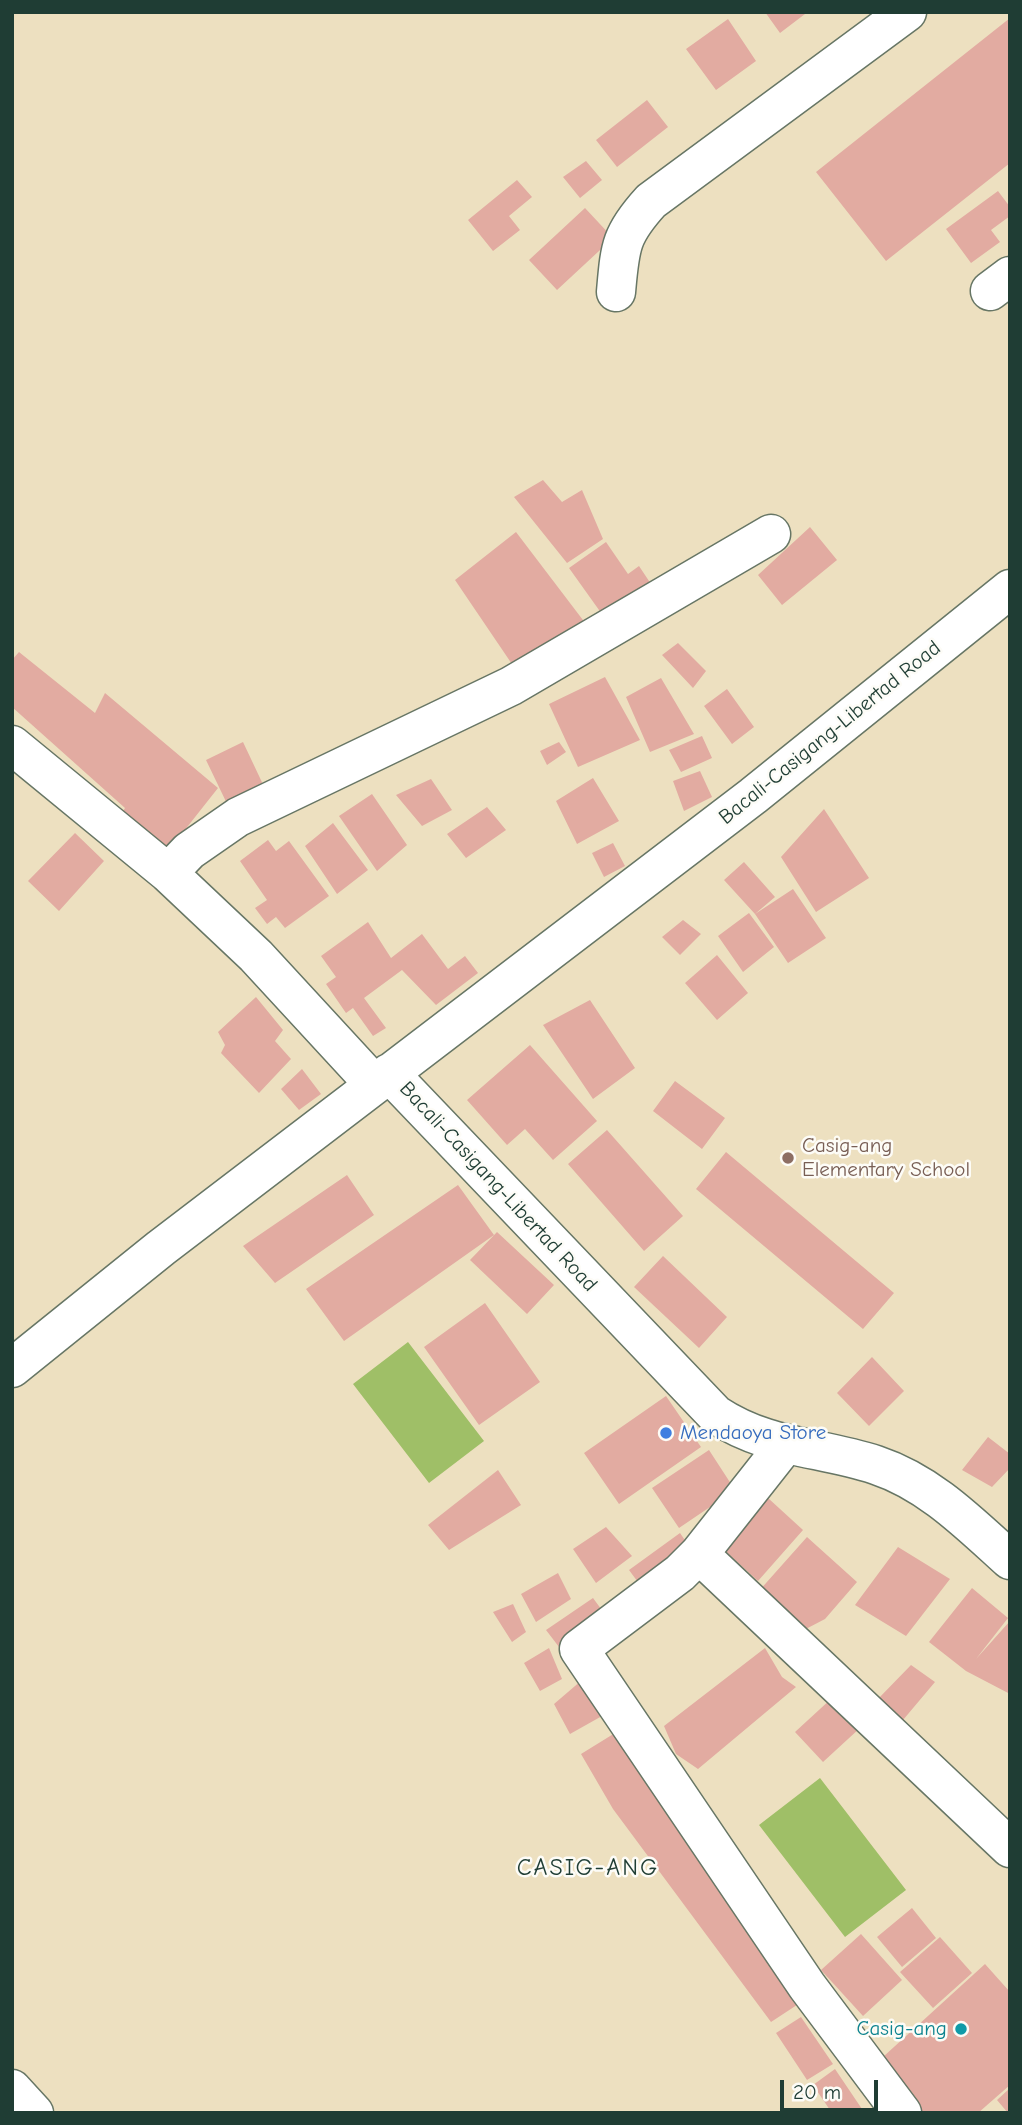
<!DOCTYPE html>
<html>
<head>
<meta charset="utf-8">
<style>
  body { margin:0 }
  #map { position:relative; width:1022px; height:2125px; overflow:hidden; background:#ede0c0; font-family:"Comic Neue",sans-serif }
  canvas { display:block }
  .frame { position:absolute; inset:0; border:14px solid #1f3d34; pointer-events:none }
  .scale { position:absolute; left:780px; top:2080px; width:98px; height:32px; box-sizing:border-box; border:4px solid #1f3d34; border-top:0; padding-left:9px; font-size:21px; line-height:24px; white-space:nowrap; color:#1f3d34; -webkit-text-stroke:5px #fdfcf7; paint-order:stroke }
</style>
</head>
<body>
<div id="map">
<canvas width="1022" height="2125"></canvas>
<div class="frame"></div>
<div class="scale">20 m</div>
</div>
<script>
const c = document.querySelector('canvas').getContext('2d');
c.lineJoin = 'round';
function paint(path, color) { c.fillStyle = color; c.fill(path, 'evenodd'); }
function strokePath(path, color, width, dash) { c.strokeStyle = color; c.lineWidth = width; c.lineCap = dash ? 'butt' : 'round'; c.setLineDash(dash || []); c.stroke(path); }
function write(font, color, halo, rows, align = 'center') {
  c.font = font + ' "Comic Neue",sans-serif'; c.lineWidth = 5; c.setLineDash([]); c.textBaseline = 'middle'; c.strokeStyle = halo; c.fillStyle = color; for (const [text, x, y, turn = 0] of rows) {
    c.save(); c.translate(x, y); c.rotate((+turn || 0) * Math.PI / 180); c.textAlign = isNaN(turn) ? turn : align; if (halo) c.strokeText(text, 0, 0); c.fillText(text, 0, 0); c.restore();
  }
}
const green = new Path2D(`
  M408 1342 484 1441 429 1483 353 1384Z
  M820 1778 906 1890 845 1937 759 1825Z`);
const building = new Path2D(`
  M765 12H804L805 14 780 33Z
  M1010 18V163L886 261 816 172Z
  M728 19 756 61 716 90 686 49Z
  M647 100 668 127 617 167 596 140Z
  M586 161 602 180 580 198 563 177Z
  M517 180 532 197 509 216 520 230 493 251 468 220Z
  M998 191 1010 207V216L991 230 1000 242 971 263 946 229Z
  M585 208 613 238 557 290 529 260Z
  M543 480 562 502 582 490 603 539 567 563 514 497Z
  M810 527 837 560 782 605 758 575Z
  M516 532 589 628 518 673 455 580Z
  M606 542 628 574 639 566 651 584 604 617 569 568Z
  M678 643 706 671 693 688 662 655Z
  M19 652 95 713 105 693 218 788 169 850 119 818 125 808 12 707V660Z
  M605 677 640 740 578 767 549 704Z
  M661 678 694 734 650 752 626 697Z
  M727 689 754 727 732 744 704 706Z
  M702 736 712 758 681 772 669 750Z
  M243 742 268 795 231 812 206 760Z
  M559 742 566 752 547 765 540 751Z
  M700 771 712 797 684 811 673 781Z
  M593 778 619 821 577 844 556 801Z
  M431 779 452 810 422 826 396 795Z
  M372 794 407 845 377 871 339 816Z
  M487 807 506 830 466 858 447 834Z
  M824 809 869 878 816 912 781 857Z
  M333 823 368 870 337 894 305 846Z
  M75 833 104 861 59 911 28 881Z
  M268 840 276 851 289 841 329 896 285 928 276 917 267 924 255 908 267 900 240 861Z
  M613 843 625 866 604 877 592 853Z
  M744 862 775 897 755 914 793 889 826 938 788 963 755 914 724 880Z
  M749 913 774 947 743 972 718 936Z
  M683 920 701 934 680 955 662 937Z
  M368 922 391 958 422 934 448 969 465 956 478 973 436 1005 402 970 364 998 386 1028 373 1036 353 1008 346 1013 326 984 336 977 321 956Z
  M717 955 748 993 717 1020 685 983Z
  M256 997 283 1030 275 1041 291 1059 259 1093 221 1053 225 1045 218 1032Z
  M590 1000 635 1068 593 1099 543 1025Z
  M530 1045 597 1121 553 1160 525 1129 507 1145 467 1100Z
  M302 1069 321 1094 299 1110 281 1089Z
  M675 1081 725 1118 702 1149 653 1111Z
  M607 1130 683 1216 644 1251 568 1164Z
  M726 1152 894 1293 863 1329 696 1189Z
  M347 1175 374 1215 275 1283 243 1246Z
  M458 1185 494 1235 344 1341 306 1289Z
  M497 1232 554 1285 527 1314 470 1260Z
  M663 1256 727 1317 699 1348 634 1287Z
  M485 1303 540 1382 479 1425 424 1347Z
  M872 1357 904 1391 869 1426 837 1393Z
  M666 1396 701 1447 619 1504 584 1453Z
  M988 1437 1010 1454V1468L992 1487 962 1470Z
  M709 1450 735 1490 679 1528 652 1488Z
  M498 1470 521 1505 449 1550 428 1525Z
  M768 1498 803 1530 758 1581 723 1549Z
  M606 1527 632 1556 596 1583 573 1549Z
  M680 1533 693 1552 643 1589 629 1570Z
  M807 1537 857 1582 825 1619 802 1631 758 1592Z
  M898 1547 950 1579 906 1636 855 1605Z
  M558 1573 571 1599 536 1622 521 1594Z
  M972 1588 1008 1618 976 1659 1010 1621V1694L966 1671 929 1642Z
  M593 1598 604 1613 559 1647 546 1630Z
  M513 1604 526 1632 512 1642 493 1612Z
  M549 1648 562 1679 540 1691 524 1663Z
  M765 1648 782 1677 796 1687 698 1769 676 1754 664 1726Z
  M911 1665 935 1682 903 1720 891 1714 877 1700Z
  M582 1680 602 1716 570 1734 554 1704Z
  M832 1698 860 1728 823 1762 795 1732Z
  M615 1733 803 2001 771 2022 613 1809 581 1754Z
  M912 1908 936 1938 902 1967 877 1937Z
  M861 1934 902 1980 863 2016 821 1970Z
  M940 1937 972 1973 933 2008 900 1972Z
  M985 1964 1010 1992V2085L978 2113H913L872 2067Z
  M801 2017 833 2064 807 2080 776 2033Z
  M835 2069 864 2112 862 2113H832L813 2085Z
  M1010 2088V2113H1008L997 2100Z`);
const minor = new Path2D(`
  M990 291 1010 276
  M616 292C620 247 620 235 651 201L907 12
  M12 745 168 873 256 956 374 1084
  M168 873 189 851 238 817 511 686 771 534
  M389 1073 715 1414C768 1449 818 1446 876 1465 930 1483 969 1523 1010 1560
  M12 1368 161 1248 753 796 1010 589
  M785 1445 699 1554 680 1573 579 1649 807 1986 902 2113
  M699 1554 1010 1848
  M12 2089 34 2113`);
const markers = [
  [788,1158,7,"#8d6e63"],
  [666,1433,7,"#3f7fe0"],
  [961,2029,7,"#0f9aa8"]
];
const streetNames = [
  ["Bacali-Casigang-Libertad Road",830,733,-39],
  ["Bacali-Casigang-Libertad Road",498,1187,47]
];
const educationNames = [
  ["Casig-ang",802,1146],
  ["Elementary School",802,1170]
];
const shopNames = [
  ["Mendaoya Store",680,1433]
];
const cultureNames = [
  ["Casig-ang",947,2029]
];
const quarterNames = [
  ["CASIG-ANG",588,1868]
];
paint(green, '#9fbf67');
paint(building, '#e2aba1');
strokePath(minor, '#677665', 41);
strokePath(minor, '#fff', 38);
for (const [x, y, r, color] of markers) { const dot = new Path2D(); dot.arc(x, y, r, 0, 2 * Math.PI); c.fillStyle = color; c.fill(dot); strokePath(dot, '#fdfcf7', 2.5); }
write('21px', '#1f3d34', '#fdfcf7', streetNames);
write('21px', '#785e54', '#fdfcf7', educationNames, 'left');
write('21px', '#366cbe', '#fdfcf7', shopNames, 'left');
write('21px', '#0d838f', '#fdfcf7', cultureNames, 'right');
c.letterSpacing = '2px';
write('24px', '#1f3d34', '#fdfcf7', quarterNames);
c.letterSpacing = '0px';
</script>
</body>
</html>
